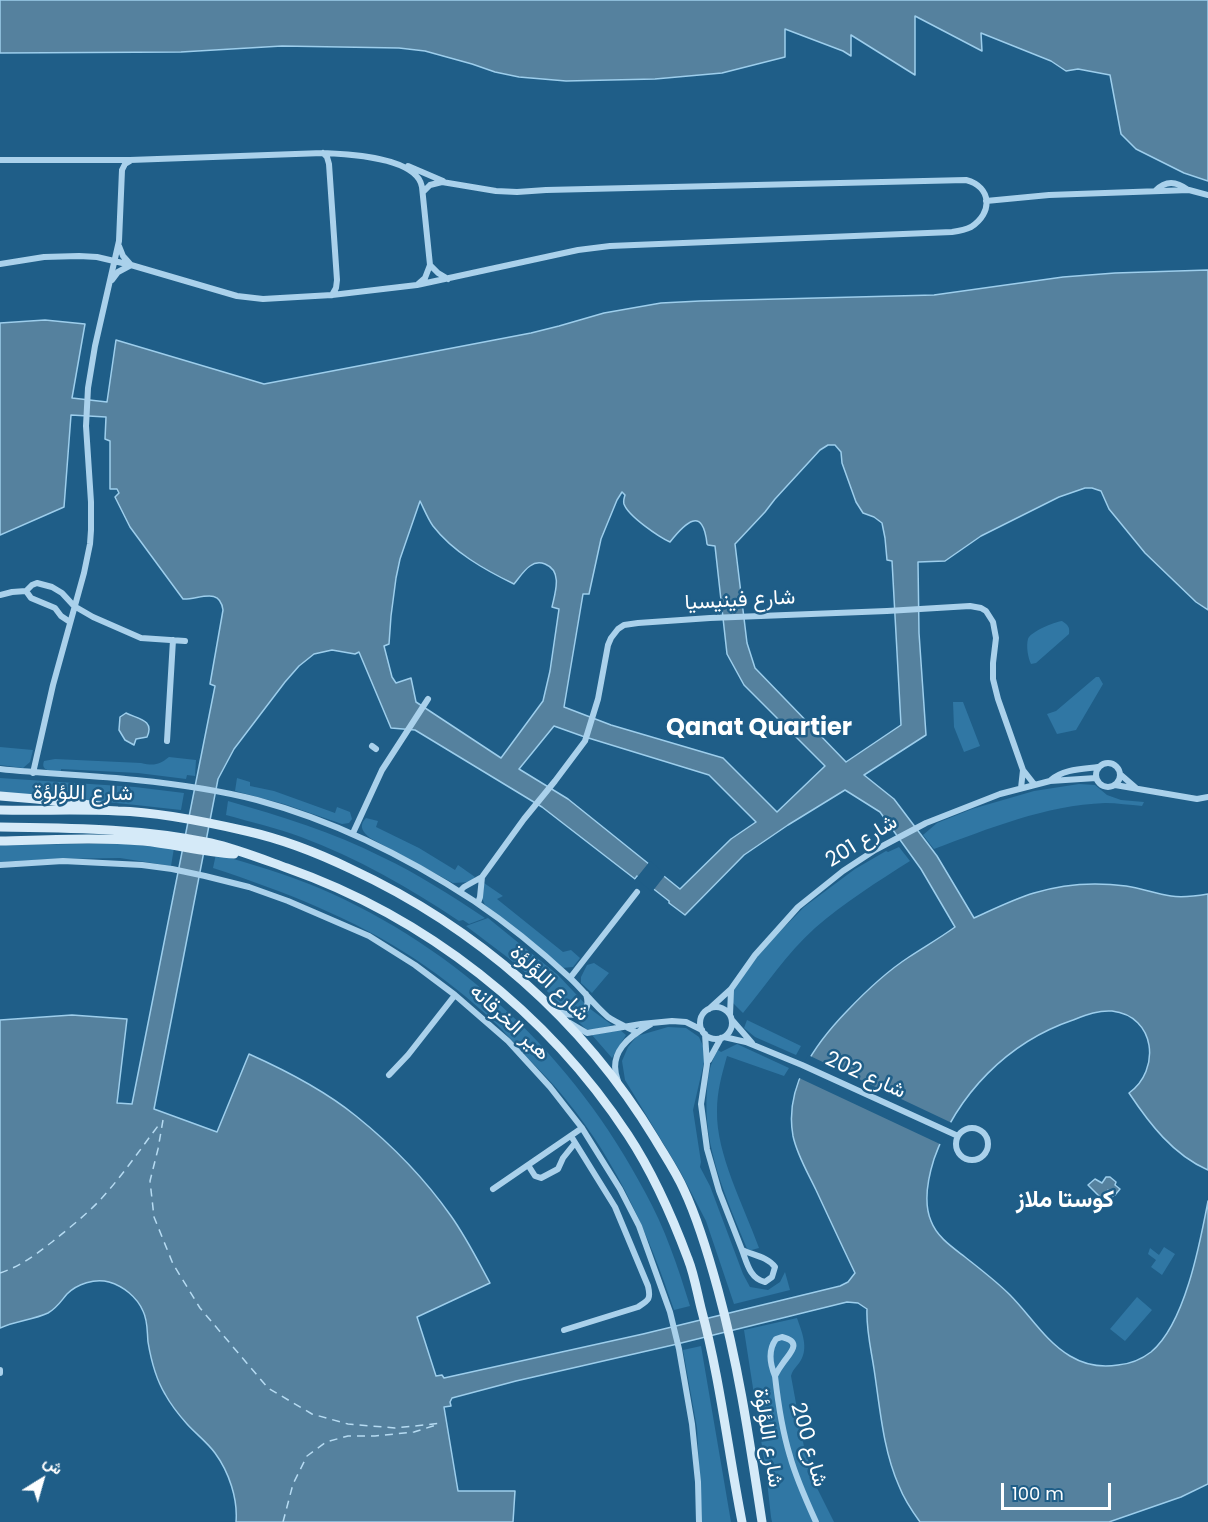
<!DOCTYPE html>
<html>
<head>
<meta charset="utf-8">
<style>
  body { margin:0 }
  #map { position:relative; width:1208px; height:1522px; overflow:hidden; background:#1f5e88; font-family:Poppins,Vazirmatn,sans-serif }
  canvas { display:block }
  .north { position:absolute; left:12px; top:1450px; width:60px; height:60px; -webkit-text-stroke:4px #1f5e88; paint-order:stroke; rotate:37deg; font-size:16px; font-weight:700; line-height:24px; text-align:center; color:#fff }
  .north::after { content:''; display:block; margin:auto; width:21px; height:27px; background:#fff; clip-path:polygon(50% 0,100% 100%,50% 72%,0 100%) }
  .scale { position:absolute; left:1001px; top:1483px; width:110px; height:27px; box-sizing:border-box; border:3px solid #fff; border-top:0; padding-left:8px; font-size:18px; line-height:21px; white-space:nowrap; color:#fff; -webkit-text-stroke:4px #1f5e88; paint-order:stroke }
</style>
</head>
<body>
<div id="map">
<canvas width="1208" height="1522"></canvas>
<div class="north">ش</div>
<div class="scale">100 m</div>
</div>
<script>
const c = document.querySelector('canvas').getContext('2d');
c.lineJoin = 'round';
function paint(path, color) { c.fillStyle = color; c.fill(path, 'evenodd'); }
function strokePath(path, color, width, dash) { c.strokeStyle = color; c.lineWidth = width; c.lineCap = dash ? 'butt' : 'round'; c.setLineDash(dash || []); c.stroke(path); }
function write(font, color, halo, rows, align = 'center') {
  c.font = font + ' Poppins,Vazirmatn,sans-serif'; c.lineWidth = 5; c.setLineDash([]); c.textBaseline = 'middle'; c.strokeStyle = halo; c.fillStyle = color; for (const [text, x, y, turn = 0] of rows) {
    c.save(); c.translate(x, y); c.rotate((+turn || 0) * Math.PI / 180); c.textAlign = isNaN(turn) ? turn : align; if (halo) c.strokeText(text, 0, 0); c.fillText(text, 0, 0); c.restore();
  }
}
const green = new Path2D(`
  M1062 621C1068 625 1070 627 1069 634L1036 663 1031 664C1028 658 1026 646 1028 639 1030 632 1054 622 1062 621Z
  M1096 677H1099L1103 684 1076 730 1057 734 1047 714 1056 711Z
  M953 702H963L980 746 964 752 954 727Z
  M0 747 33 750 30 762 23 768 0 765Z
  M169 757 196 760 195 776 187 775 186 779 138 773 61 769V771C53 771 40 772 44 761L55 759 141 763C154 766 159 765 169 757Z
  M0 778 135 787 184 793 181 810C121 803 61 797 0 795Z
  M237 778 250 782V786L274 791 335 813 337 807 350 812 352 819 349 823 342 824 284 804 235 791Z
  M1079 784 1095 785 1107 795 1121 800 1144 802 1142 806C1130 805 1117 803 1105 803 1046 805 988 829 934 849L923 835 937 823 972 809 1034 791Z
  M228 801C280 816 333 832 382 857 418 874 452 896 485 918L469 924 463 920 459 921C410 888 357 858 301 837 277 828 251 822 226 815Z
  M366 818 378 821 376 827 419 848 455 870 458 865 475 877 471 882 453 883 370 838C363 832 358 826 366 818Z
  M79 844H126L174 848 171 866 120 858 50 859 0 862V845Z
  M899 847 910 861C877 882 845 902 815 928 787 953 767 984 743 1013L732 1002 733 989 764 948 804 907 855 869 886 851 888 852Z
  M216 854C251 864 286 874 319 888 459 948 575 1058 645 1192 665 1228 678 1267 690 1306L674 1310C649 1235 617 1162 567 1101 554 1084 538 1069 524 1054 514 1043 504 1031 493 1021 469 998 442 977 415 959 353 918 283 891 213 868Z
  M484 883 503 896 497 899 563 952 571 950 580 958 573 967 562 968 485 905 481 896Z
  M488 918 558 975 589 1008 612 1025 593 1030 586 1029 548 992 507 957 466 926Z
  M594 963 609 973 592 993 581 983V977L587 965Z
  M747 1020 801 1046 796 1055 755 1037 744 1028Z
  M668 1027 686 1028 699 1037 703 1046 705 1058 693 1110 701 1162 700 1167 710 1186 743 1274 750 1287 768 1290 780 1282 785 1272 790 1290 734 1304 706 1221 680 1171 625 1080 622 1061 628 1047 637 1036Z
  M620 1030 626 1035 612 1058 592 1035Z
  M737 1044 789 1068 784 1076 727 1056C722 1074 717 1091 717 1111 716 1154 744 1206 759 1248L748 1251C727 1200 702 1146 707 1090 708 1075 710 1063 718 1050L721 1052Z
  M1164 1247 1175 1254 1162 1275 1151 1267 1156 1260 1148 1254 1150 1248 1159 1255Z
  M1137 1297 1152 1310 1125 1341 1110 1329Z
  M797 1318C801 1330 808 1345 802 1358 799 1365 793 1368 791 1376L804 1447 817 1488 834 1522H772L771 1517 766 1472 744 1330Z
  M701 1346 731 1522H702L697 1428 683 1350Z`);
const water = new Path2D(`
  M0 0H1208V181L1184 173 1136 149 1121 134 1110 75 1078 69 1066 71 1051 61 981 33 982 51 915 16V75L851 35V56L843 51 785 29V57L722 73 655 79 566 81 519 77 495 72 472 64 425 51 399 48 282 46 181 52 0 53Z
  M1208 270V610L1196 602 1145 553 1109 509 1101 491 1092 488H1085L1059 497 981 536 945 561 918 562 919 633 926 735 864 775 894 799 937 856 974 918C994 909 1014 899 1034 893 1063 884 1096 882 1126 886 1141 888 1156 894 1171 896 1184 898 1196 896 1208 894V1170C1173 1155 1149 1123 1129 1093 1161 1070 1156 1016 1112 1011 1098 1010 1086 1015 1073 1020 1008 1042 957 1094 934 1159 928 1178 923 1202 931 1221 937 1237 952 1247 965 1257 980 1269 996 1281 1010 1295 1030 1315 1045 1341 1070 1356 1085 1365 1100 1368 1118 1365 1129 1364 1142 1359 1151 1352 1185 1324 1200 1243 1208 1201V1484L1181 1497 1109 1522H920C912 1511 904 1499 899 1486 883 1450 880 1408 874 1369 871 1349 866 1329 867 1309L858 1303 847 1302 673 1345 516 1381 452 1398 450 1402 451 1406 444 1407 458 1491H515L513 1522H236C238 1499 229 1472 215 1453 207 1442 196 1434 187 1424 179 1415 171 1405 165 1394 156 1379 151 1360 148 1342 147 1332 148 1321 143 1311 137 1297 123 1286 109 1282 95 1278 77 1284 67 1294 61 1301 57 1308 48 1313 33 1320 15 1321 0 1328V1020L72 1015 127 1019 117 1103 132 1104 215 686 210 684 223 610C220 586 198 600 183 599L130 527 115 497 119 493 117 489H110V441L105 439 106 417 71 415 64 507 0 535V323L45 320 85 324 72 398 107 402 116 340 264 384 531 333 559 326 604 313 661 303 700 301 934 295 1063 277 1115 273ZM828 445H835L841 452 842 463 856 502 863 513 874 517 882 523 885 538 887 560 892 561 901 725 846 762 755 668 747 643 735 544 765 512 775 499 820 450ZM622 492 625 495C624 499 623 500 624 504 628 516 659 537 670 542 685 523 703 505 707 544L708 545 715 546 727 654 744 685 825 766 777 812 723 758 611 725 564 707 583 594H589L601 539 617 500ZM420 501C424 509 428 519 433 526 453 552 485 570 514 584 519 578 524 570 530 566 534 563 540 562 545 564 563 571 555 593 552 607L559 609 550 671 543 701 501 758 416 702 411 678 396 683 392 677 384 646 389 644 391 616 396 578 400 559ZM332 650 355 654 359 652 391 728 415 730 542 807 635 879 637 876 669 901V903L685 915 744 855 788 825 845 790 880 812 921 869 955 927C940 938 924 947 909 957 886 972 866 991 847 1011 815 1044 784 1087 793 1136 797 1155 808 1173 816 1190 829 1218 842 1246 855 1273L848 1282 840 1286 643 1334 444 1378 442 1375 436 1376 417 1317 490 1283C478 1261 466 1237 451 1216 425 1179 392 1145 356 1116 324 1090 287 1071 249 1054L217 1132 154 1109 218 779 234 749 285 682 299 666 314 654ZM554 726 582 736 709 775 756 822 731 839 680 889 568 799 519 769Z
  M126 713C138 719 155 720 147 737L136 739 134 745 125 740 119 730 120 717Z
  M1106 1177H1110L1116 1182 1115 1185 1120 1189 1115 1195 1108 1190 1107 1192 1113 1196 1108 1202 1100 1197 1088 1185 1095 1179 1102 1183Z`);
const pier = new Path2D(`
  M650 861 666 874 652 892 638 880 636 882 634 881Z
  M808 1055 952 1123 942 1145 797 1077Z`);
const ferry = new Path2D(`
  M163 1120 158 1149 150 1181 154 1217 173 1264 200 1308 268 1388 312 1414 348 1424 395 1428 443 1423
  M0 1273C21 1266 35 1255 52 1242 68 1229 86 1215 101 1199 123 1175 141 1148 161 1122
  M283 1522 293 1484 307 1456 326 1442 348 1436H375L414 1432 436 1425`);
const street = new Path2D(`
  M323 153 327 157 329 164 337 280 336 288 332 295
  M0 160H130L323 153C348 154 417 157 422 187L430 265 425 278 417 285 332 295 263 299 237 296 131 265 97 257 79 256 44 257 0 264
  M408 166 443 181
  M1155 191C1166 180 1176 181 1188 190
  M986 201 1049 195 1189 190 1208 195
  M430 265 438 273 448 279
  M112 280 118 272 131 265 123 256 119 246
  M417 285 578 250 610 246 952 232C959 231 965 230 971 227 993 213 992 187 966 180L546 190 517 192 496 191 442 182 430 185 423 192
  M26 591 31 598 55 608 61 616 70 622
  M0 595 12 592 26 591 32 585 37 583 52 587 62 593 74 606 93 617 141 638 185 641
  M167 741 173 640
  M372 746 376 749
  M1096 775a12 12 0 1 1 24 0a12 12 0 1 1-24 0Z
  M0 769C45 774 91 775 136 780 176 784 218 790 257 800 335 821 407 857 474 901 508 924 540 950 570 978 583 990 594 1005 608 1017 617 1023 627 1027 636 1032
  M33 773 53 685 84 573 90 544 91 530V502L86 426 88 388 95 346 119 241 122 170 125 164 130 161
  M1121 775 1136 788
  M1051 780C1063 769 1083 769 1098 767
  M1115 785 1197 799 1208 797
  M1021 788 1023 770
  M353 833 382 770 428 699
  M0 865 63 861 142 865 172 869 205 876 249 887 288 901 369 936 415 965 455 995 508 1041 550 1087 582 1128 620 1189 639 1226 670 1312 679 1349 692 1424 698 1482 699 1522
  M460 891 464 887 482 877
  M478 903 480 897 482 877 524 819 555 781 585 741 598 699 608 645 611 638 618 629 624 625 638 623 710 618 887 611 970 606 981 608 986 611 993 622 996 638 993 663V679L998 699 1023 770 1034 784
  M570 978 637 892
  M700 1023a16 16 0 1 1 32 0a16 16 0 1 1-32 0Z
  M709 1009 731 989 755 955 798 907 843 871 875 850 926 823 1000 794 1050 781 1096 778
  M557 1011C573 1018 593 1016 586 994
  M730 1015 731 990
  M732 1020 752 1043
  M570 1023 587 1033 641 1024 672 1021 686 1022 702 1030
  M705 1034 707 1064 701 1104 707 1149 719 1191 742 1250
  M724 1037 746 1042 802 1065 958 1136
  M709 1060 721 1038
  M389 1075 408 1055 455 995
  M618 1081C607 1053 629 1036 651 1024
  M956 1144a16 16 0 1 1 32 0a16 16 0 1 1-32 0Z
  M528 1165 535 1176 541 1178 558 1169 563 1158 575 1143
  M493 1189 582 1128
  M742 1250C753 1255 768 1257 775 1267L772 1277 765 1282C750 1279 747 1263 742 1250Z
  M564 1330 638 1307C649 1300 651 1299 648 1286L615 1207 571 1136
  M782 1337C803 1342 790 1353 783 1363 780 1367 777 1372 775 1376 770 1364 768 1350 776 1339Z
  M0 1370V1373
  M775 1376C778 1403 782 1430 790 1456 796 1478 806 1500 816 1522`);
const secondary = new Path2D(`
  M0 796 36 799 100 806
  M0 810C39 811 79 809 118 811 158 812 207 822 246 831 282 839 318 853 351 869 476 927 583 1020 655 1139 665 1156 676 1172 684 1190 699 1222 709 1257 718 1290 739 1367 750 1444 762 1522
  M0 827C71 828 141 828 211 843 237 849 262 859 287 868 426 917 547 1012 628 1135 653 1173 672 1216 688 1259 694 1274 697 1292 701 1308 720 1378 728 1451 742 1522
  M0 841C47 840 96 837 143 841 173 844 203 852 234 854`);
const streetNames = [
  ["شارع فينيسيا",740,601,-3],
  ["شارع اللؤلؤة",83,794,1],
  ["شارع 201",862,842,-32],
  ["شارع اللؤلؤة",549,984,43],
  ["هير الخرقانه",509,1023,43],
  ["شارع 202",865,1076,24],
  ["شارع اللؤلؤة",767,1438,81],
  ["شارع 200",808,1445,74]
];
const quarterNames = [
  ["Qanat Quartier",759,729],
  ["كوستا ملاز",1065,1201]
];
paint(green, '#3077a4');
paint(water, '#55819e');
strokePath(water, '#9dceec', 1.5);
paint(pier, '#1f5e88');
strokePath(ferry, '#b6dbf2', 1.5, [8, 6]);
strokePath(street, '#aad1eb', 6);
strokePath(secondary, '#d5eaf8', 9);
write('21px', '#fff', '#1f5e88', streetNames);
write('bold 24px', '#fff', '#1f5e88', quarterNames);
</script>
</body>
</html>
